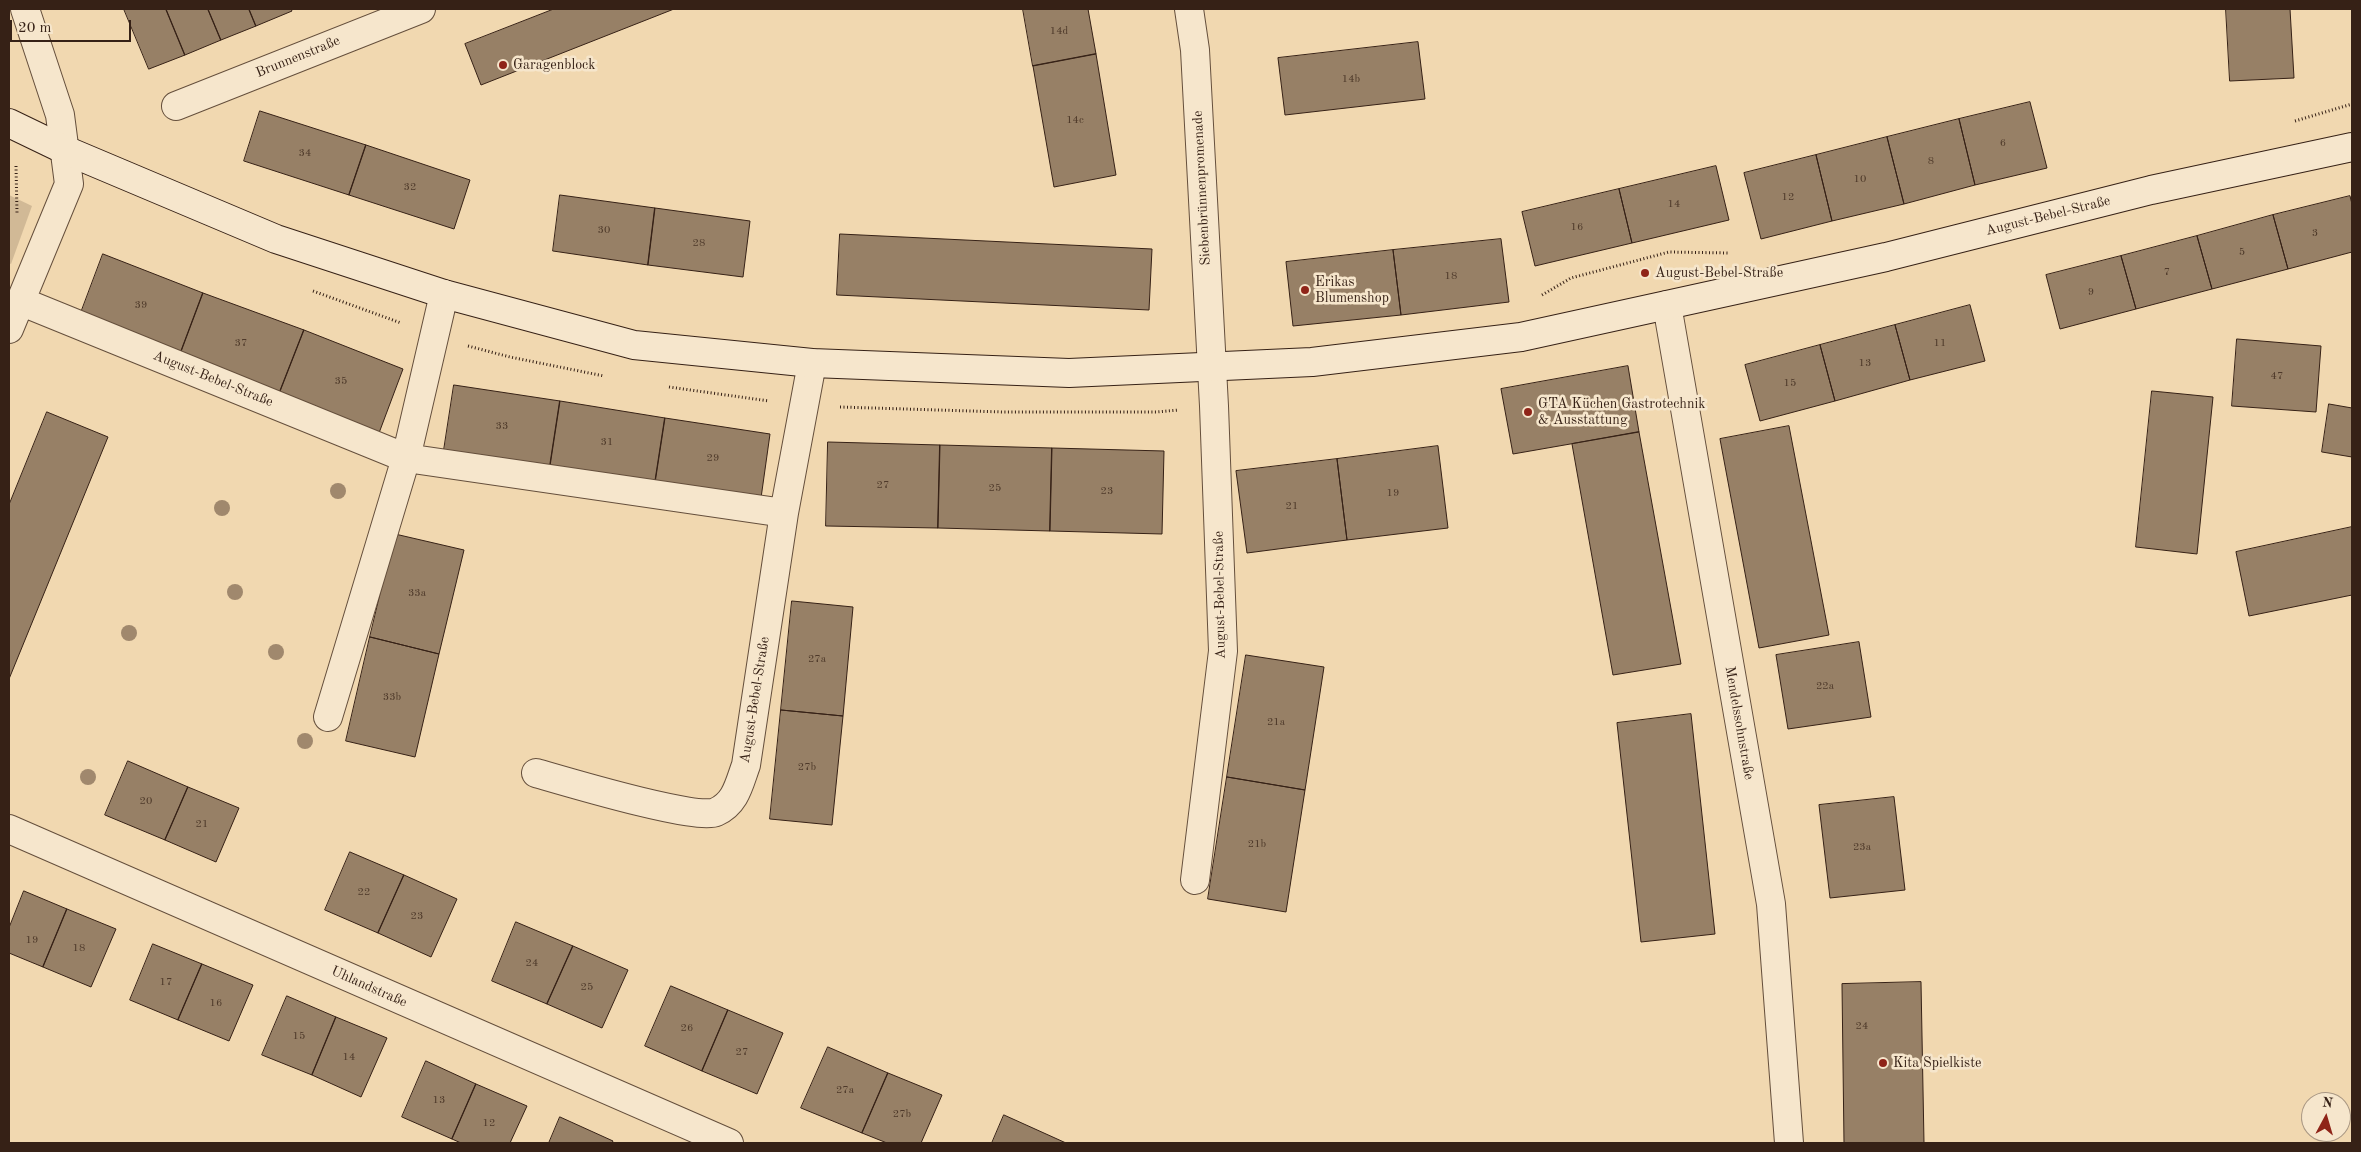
<!DOCTYPE html>
<html>
<head>
<meta charset="utf-8">
<style>
  body { margin:0 }
  #map { position:relative; width:2361px; height:1152px; overflow:hidden; background:#f1d8b0; font-family:"Old Standard TT",serif }
  canvas { display:block }
  .frame { position:absolute; inset:0; border:10px solid #362116; pointer-events:none }
  .north { position:absolute; left:2301px; top:1092px; width:50px; height:50px; box-sizing:border-box; background:#f6e6cc; border:1px solid #a99783; border-radius:50%; rotate:6deg; font-size:14px; font-weight:700; line-height:20px; text-align:center; color:#362116 }
  .north::after { content:''; display:block; margin:auto; width:18px; height:22px; background:#8f2418; clip-path:polygon(50% 0,100% 100%,50% 72%,0 100%) }
  .scale { position:absolute; left:10px; top:20px; width:121px; height:22px; box-sizing:border-box; border:2px solid #362116; border-top:0; padding-left:6px; font-size:15px; line-height:18px; white-space:nowrap; color:#362116; -webkit-text-stroke:4px #f6e6cc; paint-order:stroke }
</style>
</head>
<body>
<div id="map">
<canvas width="2361" height="1152"></canvas>
<div class="frame"></div>
<div class="north">N</div>
<div class="scale">20 m</div>
</div>
<script>
const c = document.querySelector('canvas').getContext('2d');
c.lineJoin = 'round';
function paint(path, color) { c.fillStyle = color; c.fill(path, 'evenodd'); }
function strokePath(path, color, width, dash) { c.strokeStyle = color; c.lineWidth = width; c.lineCap = dash ? 'butt' : 'round'; c.setLineDash(dash || []); c.stroke(path); }
function write(font, color, halo, rows, align = 'center') {
  c.font = font + ' "Old Standard TT",serif'; c.lineWidth = 5; c.setLineDash([]); c.textBaseline = 'middle'; c.strokeStyle = halo; c.fillStyle = color; for (const [text, x, y, turn = 0] of rows) {
    c.save(); c.translate(x, y); c.rotate((+turn || 0) * Math.PI / 180); c.textAlign = isNaN(turn) ? turn : align; if (halo) c.strokeText(text, 0, 0); c.fillText(text, 0, 0); c.restore();
  }
}
const green = new Path2D(`
  M9 195 32 206 11 264 9 263Z`);
const building = new Path2D(`
  M124 9H166L185 55 149 69Z
  M166 9H208L221 40 185 55Z
  M208 9H249L256 26 221 40Z
  M249 9H291L292 11 256 26Z
  M554 9H674L481 85 465 44Z
  M1023 9H1088L1096 54 1033 66Z
  M2226 9H2290L2294 78 2230 81Z
  M1418 42 1425 99 1285 115 1278 58Z
  M1096 54 1116 175 1054 187 1033 66Z
  M2030 102 2047 168 1975 185 1959 119Z
  M260 111 366 145 349 195 244 161Z
  M1959 119 1975 185 1904 204 1887 137Z
  M1887 137 1904 204 1832 221 1816 155Z
  M366 145 470 180 454 229 349 195Z
  M1816 155 1832 221 1761 239 1744 173Z
  M1716 166 1729 220 1632 243 1619 189Z
  M1619 189 1632 243 1535 266 1522 212Z
  M560 195 655 208 648 265 553 251Z
  M2350 196 2352 204V252L2288 269 2273 215Z
  M655 208 750 221 743 277 648 265Z
  M2273 215 2288 269 2212 289 2197 236Z
  M840 234 1152 249 1149 310 837 295Z
  M2197 236 2212 289 2136 309 2121 256Z
  M1501 239 1509 302 1401 315 1393 250Z
  M1393 250 1401 315 1293 326 1286 262Z
  M103 254 203 293 179 357 79 318Z
  M2121 256 2136 309 2060 329 2046 275Z
  M203 293 304 330 279 394 179 357Z
  M1970 305 1985 361 1910 380 1895 325Z
  M1895 325 1910 380 1835 401 1820 345Z
  M304 330 403 369 379 433 279 394Z
  M2237 339 2321 346 2316 412 2232 406Z
  M1820 345 1835 401 1760 421 1745 365Z
  M1628 366 1639 432 1513 454 1501 389Z
  M454 385 560 401 550 466 444 450Z
  M2152 391 2213 397 2197 554 2136 547Z
  M560 401 665 418 655 483 550 466Z
  M2329 404 2352 408V457L2322 452Z
  M47 412 108 437 9 679V505Z
  M665 418 770 434 761 498 655 483Z
  M1789 426 1829 635 1759 648 1720 439Z
  M1639 432 1681 664 1613 675 1572 444Z
  M828 442 940 445 938 528 826 526Z
  M940 445 1052 448 1050 531 938 528Z
  M1438 446 1448 528 1347 540 1337 459Z
  M1052 448 1164 451 1162 534 1050 531Z
  M1337 459 1347 540 1247 553 1236 471Z
  M2352 527V595L2249 616 2236 552Z
  M395 534 464 550 439 654 370 637Z
  M792 601 853 607 843 716 781 710Z
  M370 637 439 654 415 757 346 741Z
  M1859 642 1871 717 1788 729 1776 655Z
  M1246 655 1324 667 1305 790 1227 777Z
  M781 710 843 716 832 825 770 819Z
  M1691 714 1715 934 1641 942 1617 723Z
  M128 761 188 787 165 840 105 815Z
  M1227 777 1305 790 1286 912 1208 899Z
  M188 787 239 808 216 862 165 840Z
  M1894 797 1905 890 1830 898 1819 805Z
  M350 852 404 875 378 933 325 910Z
  M404 875 457 899 431 957 378 933Z
  M24 891 67 909 43 967 9 953V928Z
  M67 909 116 929 91 987 43 967Z
  M516 922 573 946 547 1004 492 981Z
  M153 944 202 964 178 1020 130 1000Z
  M573 946 628 970 602 1028 547 1004Z
  M202 964 253 985 229 1041 178 1020Z
  M1921 982 1924 1143H1844L1842 984Z
  M671 986 728 1010 702 1071 645 1046Z
  M287 996 336 1017 312 1075 262 1055Z
  M728 1010 783 1033 757 1094 702 1071Z
  M336 1017 387 1038 361 1097 312 1075Z
  M828 1047 888 1073 862 1133 801 1108Z
  M426 1061 476 1084 452 1139 402 1117Z
  M888 1073 942 1095 921 1143H887L862 1133Z
  M476 1084 527 1106 510 1143H461L452 1139Z
  M1004 1115 1066 1143H992Z
  M560 1117 613 1141 612 1143H549Z`);
const path = new Path2D(`
  M2295 121 2352 104
  M16 166 17 213
  M313 291 401 323
  M1542 295 1571 278 1669 252 1728 253
  M468 346 510 357 604 376
  M669 387 769 401
  M840 407 1003 412H1156L1179 410`);
const street = new Path2D(`
  M1189 9 1195 50 1214 406 1223 651 1195 880
  M176 106 421 9
  M20 301 406 458 444 294
  M1667 305 1771 904 1789 1143
  M9 329 69 184 60 115 25 9
  M328 717 406 458 784 513
  M536 773C564 781 697 821 716 812 736 803 739 784 746 765L784 513 812 363
  M9 829 729 1143`);
const secondary = new Path2D(`
  M9 123 65 150 276 239 444 294 634 345 812 363 1069 373 1312 362 1521 337 1886 257 2151 190 2352 147`);
const trees = [
  [338,491],
  [222,508],
  [235,592],
  [129,633],
  [276,652],
  [305,741],
  [88,777]
];
const markers = [
  [503,65,5,"#8f2418"],
  [1645,273,5,"#8f2418"],
  [1305,290,5,"#8f2418"],
  [1528,412,5,"#8f2418"],
  [1883,1063,5,"#8f2418"]
];
const numberNames = [
  ["14d",1059,31],
  ["14b",1351,79],
  ["14c",1075,120],
  ["6",2003,143],
  ["34",305,153],
  ["8",1931,161],
  ["10",1860,179],
  ["32",410,187],
  ["12",1788,197],
  ["14",1674,204],
  ["16",1577,227],
  ["30",604,230],
  ["3",2315,233],
  ["28",699,243],
  ["5",2242,252],
  ["7",2167,272],
  ["18",1451,276],
  ["9",2091,292],
  ["39",141,305],
  ["37",241,343],
  ["11",1940,343],
  ["13",1865,363],
  ["47",2277,376],
  ["35",341,381],
  ["15",1790,383],
  ["33",502,426],
  ["31",607,442],
  ["29",713,458],
  ["27",883,485],
  ["25",995,488],
  ["23",1107,491],
  ["19",1393,493],
  ["21",1292,506],
  ["33a",417,593],
  ["27a",817,659],
  ["22a",1825,686],
  ["33b",392,697],
  ["21a",1276,722],
  ["27b",807,767],
  ["20",146,801],
  ["21",202,824],
  ["21b",1257,844],
  ["23a",1862,847],
  ["22",364,892],
  ["23",417,916],
  ["19",32,940],
  ["18",79,948],
  ["24",532,963],
  ["17",166,982],
  ["25",587,987],
  ["16",216,1003],
  ["24",1862,1026],
  ["26",687,1028],
  ["15",299,1036],
  ["27",742,1052],
  ["14",349,1057],
  ["27a",845,1090],
  ["13",439,1100],
  ["27b",902,1114],
  ["12",489,1123]
];
const streetNames = [
  ["Brunnenstraße",298,57,-22],
  ["Siebenbrünnenpromenade",1202,188,-93],
  ["August-Bebel-Straße",2048,216,-14],
  ["August-Bebel-Straße",213,379,22],
  ["August-Bebel-Straße",1220,595,-91],
  ["August-Bebel-Straße",755,700,-81],
  ["Mendelssohnstraße",1739,723,80],
  ["Uhlandstraße",369,987,24]
];
const poiNames = [
  ["Garagenblock",513,65],
  ["August-Bebel-Straße",1655,273],
  ["Erikas",1315,282],
  ["Blumenshop",1315,298],
  ["GTA Küchen Gastrotechnik",1538,404],
  ["& Ausstattung",1538,420],
  ["Kita Spielkiste",1893,1063]
];
paint(green, '#d1b996');
paint(building, '#978066');
strokePath(building, '#362116', 1);
strokePath(street, '#654f3c', 30);
strokePath(secondary, '#362116', 30);
strokePath(path, '#362116', 3, [1, 2.5]);
strokePath(street, '#f6e6cc', 28);
strokePath(secondary, '#f6e6cc', 28);
c.fillStyle = '#a0886d';
for (const [x, y] of trees) { c.beginPath(); c.arc(x, y, 8, 0, 2 * Math.PI); c.fill(); }
for (const [x, y, r, color] of markers) { const dot = new Path2D(); dot.arc(x, y, r, 0, 2 * Math.PI); c.fillStyle = color; c.fill(dot); strokePath(dot, '#f6e6cc', 2); }
write('11px', '#4e392a', null, numberNames);
write('14px', '#362116', '#f6e6cc', streetNames);
write('14px', '#362116', '#f6e6cc', poiNames, 'left');
</script>
</body>
</html>
